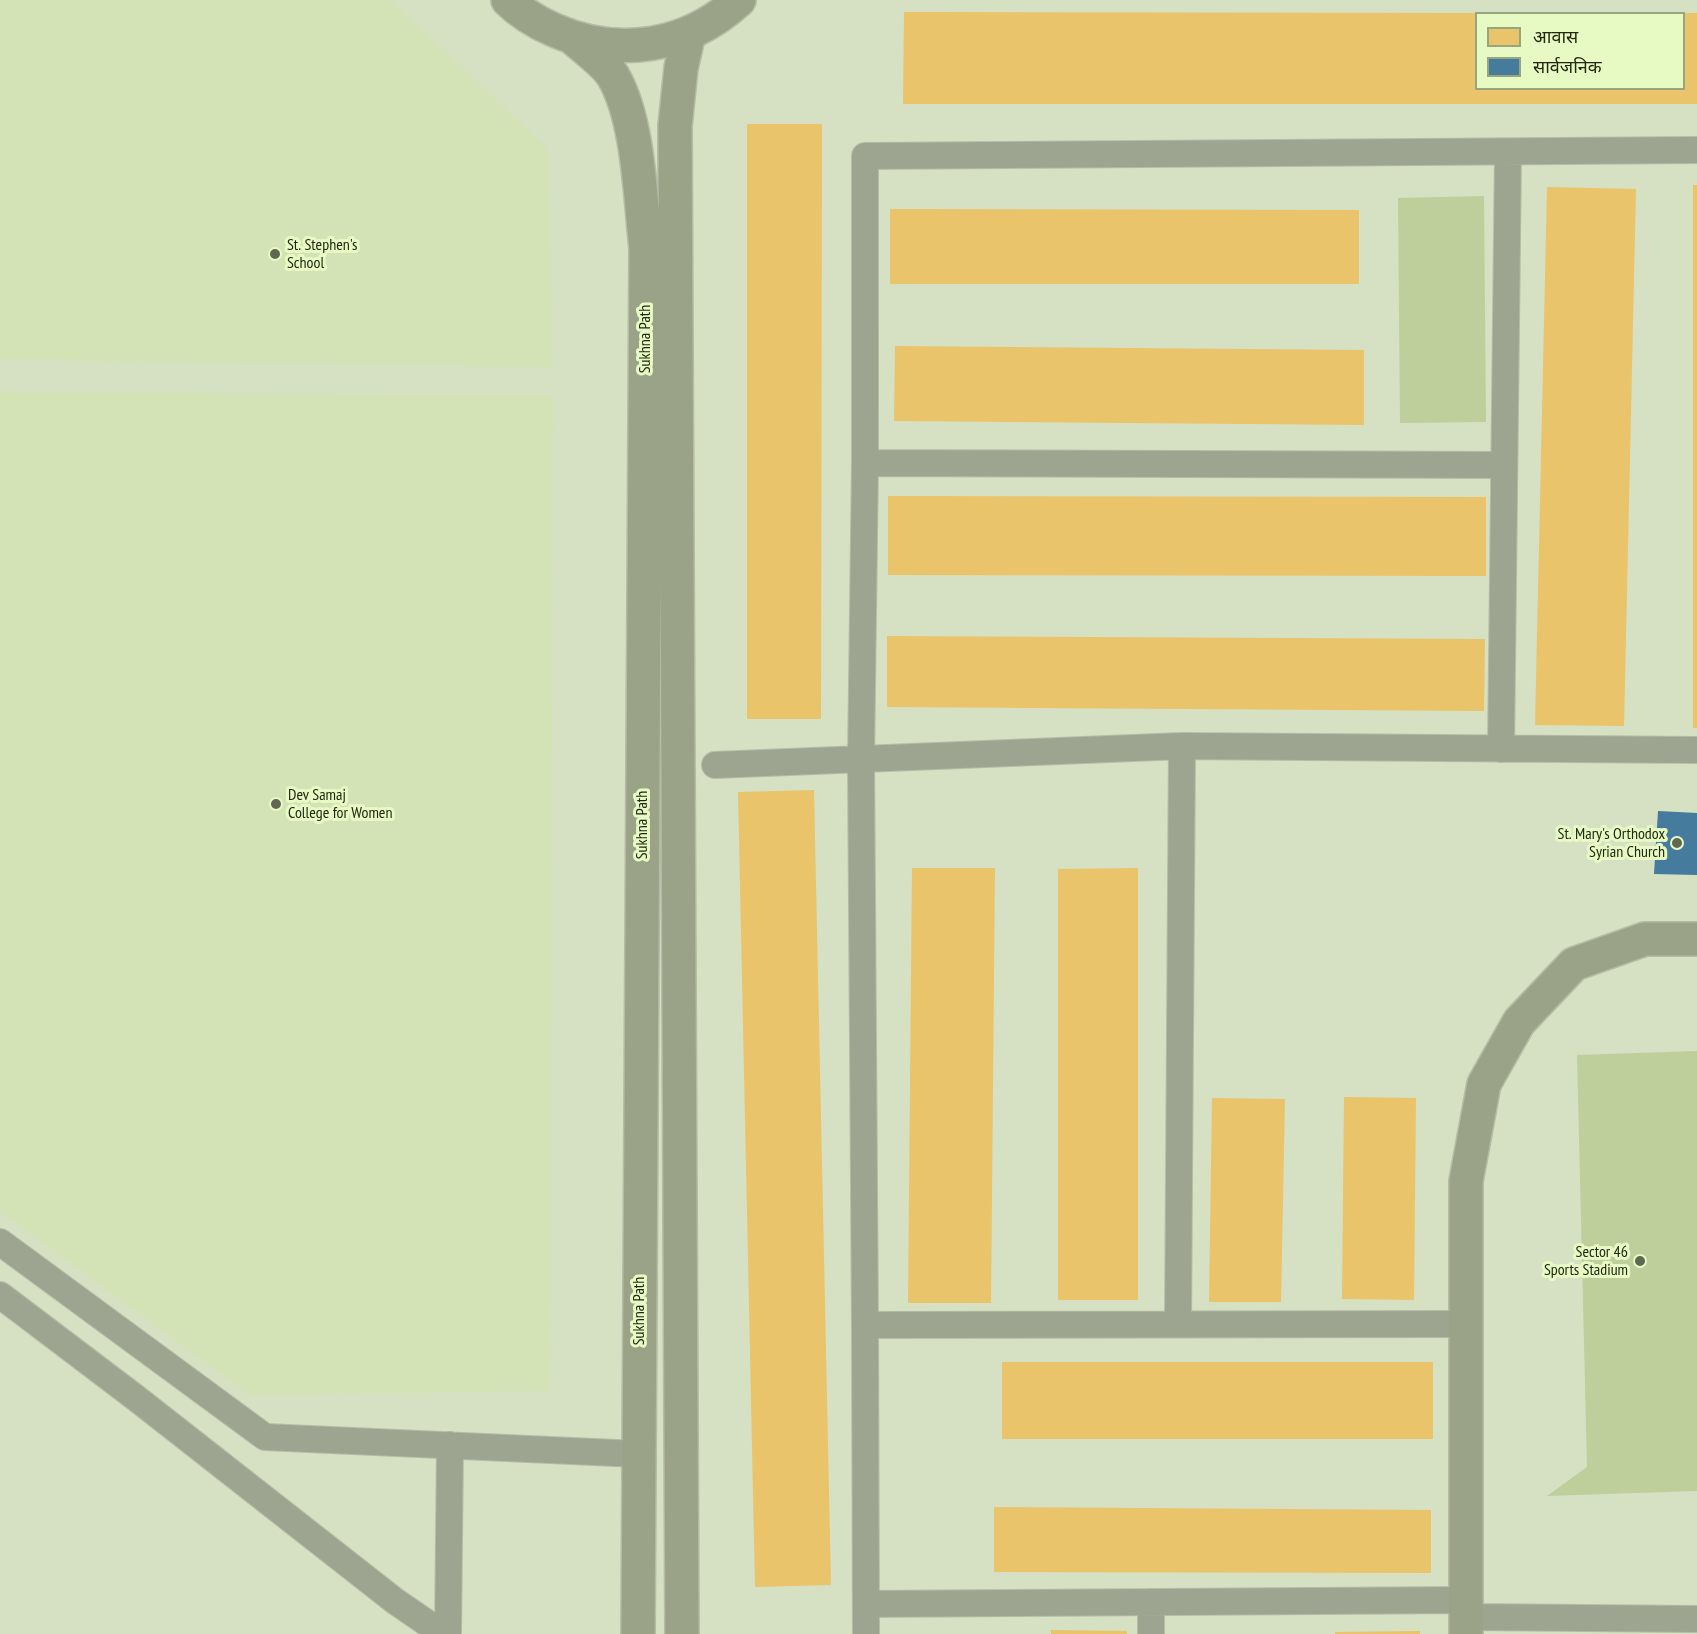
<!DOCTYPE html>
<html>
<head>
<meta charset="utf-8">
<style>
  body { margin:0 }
  #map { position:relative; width:1697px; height:1634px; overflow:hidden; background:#d6e0c3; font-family:"PT Sans Narrow","Noto Sans Devanagari",sans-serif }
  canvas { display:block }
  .legend { position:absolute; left:1475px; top:12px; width:210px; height:78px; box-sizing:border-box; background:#e7fac4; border:2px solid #97a67d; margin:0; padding:8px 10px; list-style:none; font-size:18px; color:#202713 }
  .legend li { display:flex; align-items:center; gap:12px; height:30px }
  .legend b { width:30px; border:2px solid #97a67d }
</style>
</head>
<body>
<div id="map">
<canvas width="1697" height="1634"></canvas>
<ul class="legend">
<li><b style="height:16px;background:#e9c46a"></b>आवास</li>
<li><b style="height:16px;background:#457b9d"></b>सार्वजनिक</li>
</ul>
</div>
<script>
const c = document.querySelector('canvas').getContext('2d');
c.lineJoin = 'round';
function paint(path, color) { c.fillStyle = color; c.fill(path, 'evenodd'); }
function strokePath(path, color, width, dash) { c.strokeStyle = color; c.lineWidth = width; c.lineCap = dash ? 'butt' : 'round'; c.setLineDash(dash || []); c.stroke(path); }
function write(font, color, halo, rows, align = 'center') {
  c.font = font + ' "PT Sans Narrow",sans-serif'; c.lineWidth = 6; c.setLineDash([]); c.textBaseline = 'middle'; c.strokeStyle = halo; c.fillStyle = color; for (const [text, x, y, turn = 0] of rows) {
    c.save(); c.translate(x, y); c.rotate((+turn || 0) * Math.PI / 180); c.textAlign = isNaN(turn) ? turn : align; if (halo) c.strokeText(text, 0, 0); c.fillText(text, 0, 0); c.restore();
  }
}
const built = new Path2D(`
  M0 0H390L548 149 553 367 0 360Z
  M0 391 553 396 550 1391 250 1395 0 1211Z`);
const green = new Path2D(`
  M1484 196 1486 422 1400 423 1398 198Z
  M1697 1051V1491L1547 1496 1587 1467 1577 1055Z`);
const homes = new Path2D(`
  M904 12 1476 13V88H1684L1683 13H1697V104H903Z
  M747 124H822L821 719H747Z
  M1693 185H1697V728H1693Z
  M1547 187 1636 189 1624 726 1535 725Z
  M890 209 1359 210V284H890Z
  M895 346 1364 350V425L894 421Z
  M888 496 1486 497V576L888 575Z
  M887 636 1485 639 1484 711 887 707Z
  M814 790 831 1585 755 1587 738 792Z
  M912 868H995L991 1303H908Z
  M1138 868V1300H1058V869Z
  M1344 1097 1416 1098 1414 1300 1342 1299Z
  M1212 1098 1285 1099 1281 1302H1209Z
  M1002 1362H1433V1439H1002Z
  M994 1507 1431 1510V1573L994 1572Z
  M1051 1630 1127 1631V1634H1051Z
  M1420 1631V1634H1335V1632Z`);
const public = new Path2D(`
  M1658 811 1697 813V875L1654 874Z`);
const street = new Path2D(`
  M865 463 1504 465
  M1501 749 1508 152
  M715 765 1182 746 1697 750
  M0 1242 265 1437 638 1454
  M0 1295 136 1398 395 1601 443 1634
  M1178 1324 1182 746
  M865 1325 1466 1324
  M1151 1602V1634
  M866 1604 1466 1600
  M1466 1617 1697 1619
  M448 1634 450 1445
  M866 1634 865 1325 861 760 865 463V156L1697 150`);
const secondary = new Path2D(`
  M508 0C521 13 538 23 554 30 618 58 687 48 739 0
  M573 38C584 48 606 64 613 76 639 120 640 198 646 248L638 1634
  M682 1634 675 126 681 68 689 33
  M1466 1634V1181L1484 1084 1519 1022 1574 964 1645 939H1697`);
const markers = [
  [275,254,6,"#606851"],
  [276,804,6,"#606851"],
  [1677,843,6,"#606851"],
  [1640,1261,6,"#606851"]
];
const poiNames = [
  ["St. Stephen's",287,245],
  ["School",287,263],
  ["Dev Samaj",288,795],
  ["College for Women",288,813],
  ["St. Mary's Orthodox",1665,834,"right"],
  ["Syrian Church",1665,852,"right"],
  ["Sector 46",1628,1252,"right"],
  ["Sports Stadium",1628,1270,"right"]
];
const streetNames = [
  ["Sukhna Path",645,339,-90],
  ["Sukhna Path",642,825,-90],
  ["Sukhna Path",639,1311,-90]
];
paint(built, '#d3e3b5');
paint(green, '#becf9b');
paint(homes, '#e9c46a');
paint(public, '#457b9d');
strokePath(street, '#b4bca6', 28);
strokePath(secondary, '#b4bca6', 36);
strokePath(street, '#9da48f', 26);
strokePath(secondary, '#9aa288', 33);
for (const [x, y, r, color] of markers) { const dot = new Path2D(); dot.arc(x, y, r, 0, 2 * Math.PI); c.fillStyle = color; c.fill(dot); strokePath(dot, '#e7fac4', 2); }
write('16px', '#202713', '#e7fac4', poiNames, 'left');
write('16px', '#202713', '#e7fac4', streetNames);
</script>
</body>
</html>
